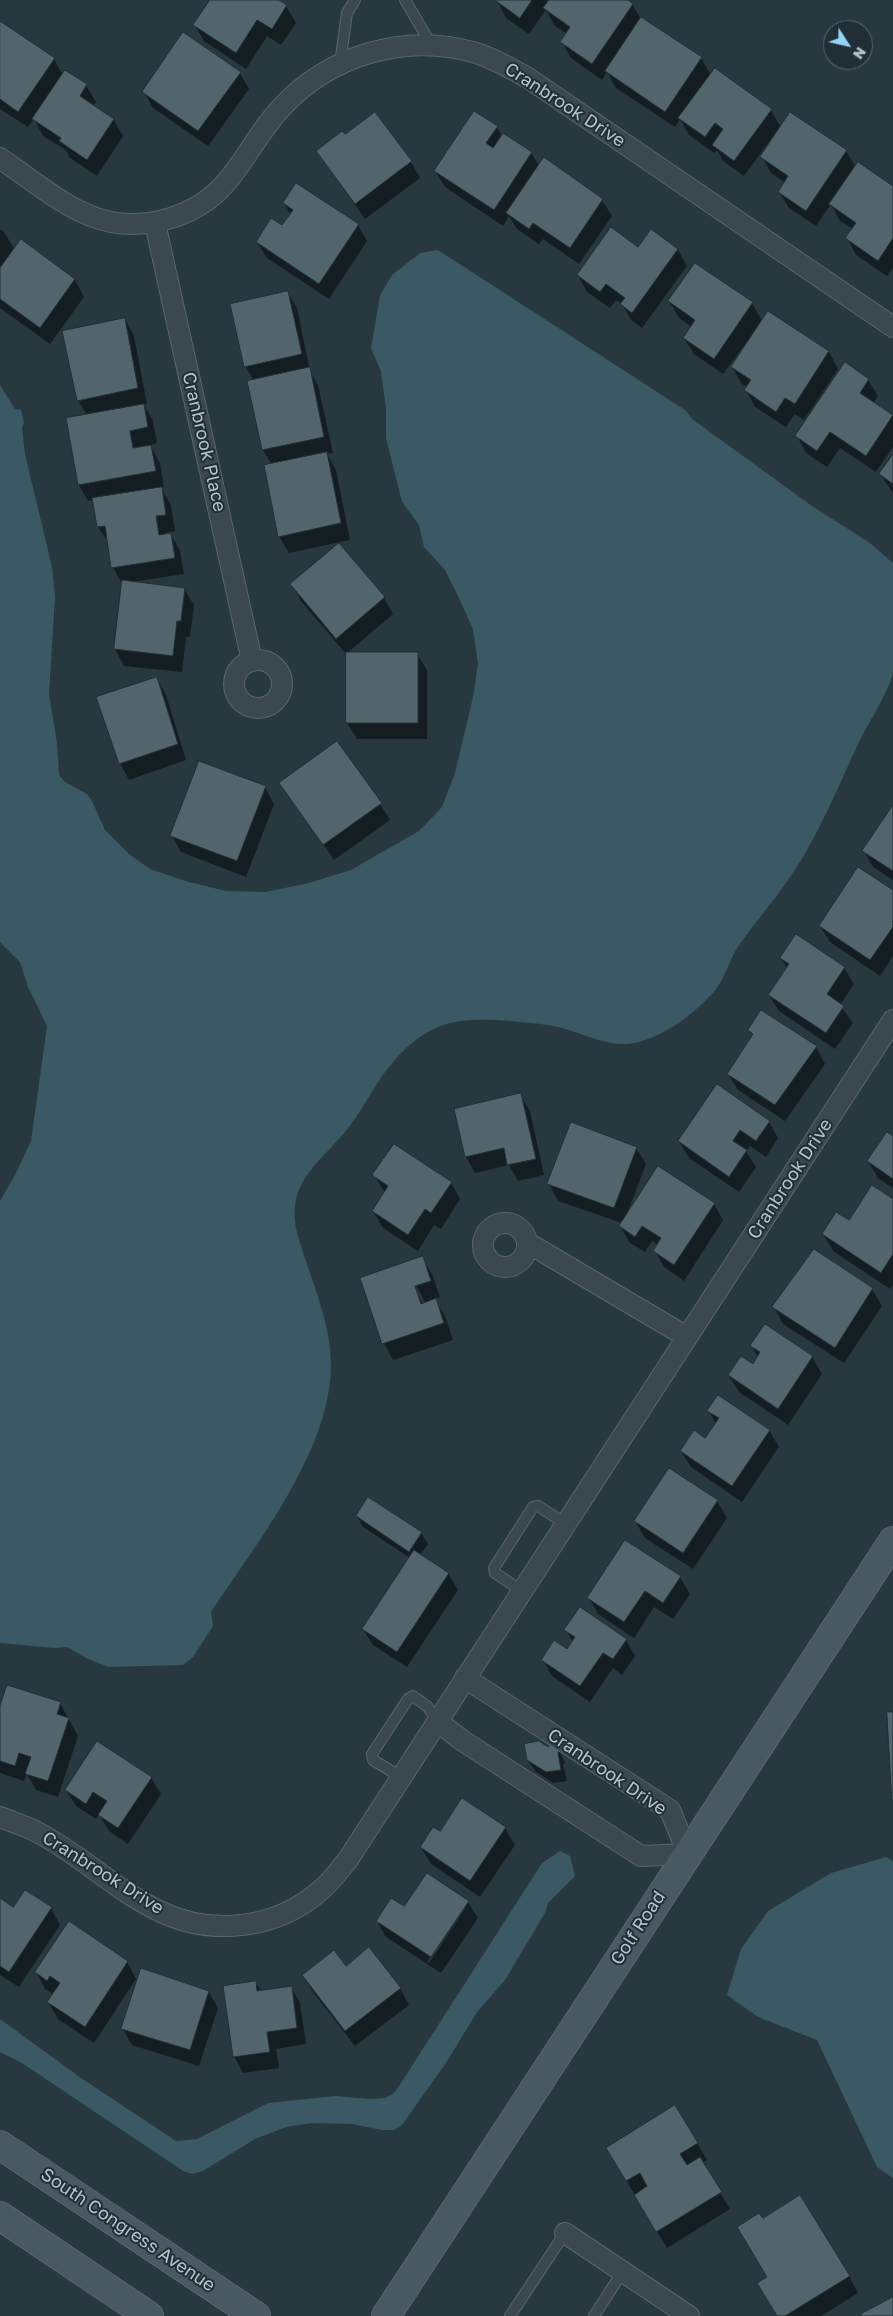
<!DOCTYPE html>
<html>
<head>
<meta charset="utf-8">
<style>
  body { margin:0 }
  #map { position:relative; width:893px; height:2316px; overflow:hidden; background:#27383f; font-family:"Golos Text",sans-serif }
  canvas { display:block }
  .north { position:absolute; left:823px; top:20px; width:50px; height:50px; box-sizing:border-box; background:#202e35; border:1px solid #5c6a71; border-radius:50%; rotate:125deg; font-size:14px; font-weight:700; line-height:20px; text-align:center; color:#b7c3ca }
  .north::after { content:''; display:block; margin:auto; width:18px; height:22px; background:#93d2f3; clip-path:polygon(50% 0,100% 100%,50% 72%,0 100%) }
</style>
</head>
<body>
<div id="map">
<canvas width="893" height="2316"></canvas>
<div class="north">N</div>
</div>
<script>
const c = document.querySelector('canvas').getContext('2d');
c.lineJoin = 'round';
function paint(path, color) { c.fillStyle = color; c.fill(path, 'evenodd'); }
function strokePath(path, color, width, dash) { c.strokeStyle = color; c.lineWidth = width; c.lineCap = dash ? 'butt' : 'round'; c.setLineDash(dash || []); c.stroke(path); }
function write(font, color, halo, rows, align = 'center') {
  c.font = font + ' "Golos Text",sans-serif'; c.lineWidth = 4; c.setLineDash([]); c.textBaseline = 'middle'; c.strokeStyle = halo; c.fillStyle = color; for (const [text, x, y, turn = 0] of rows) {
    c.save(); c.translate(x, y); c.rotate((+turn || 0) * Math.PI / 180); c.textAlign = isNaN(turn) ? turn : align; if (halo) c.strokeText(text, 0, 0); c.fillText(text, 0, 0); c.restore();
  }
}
const water = new Path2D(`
  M438 250 685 410 692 419 812 506 870 543 893 563C893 587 893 612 893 636 893 647 893 661 893 672 890 689 870 721 861 738 838 786 819 836 788 880 772 904 752 925 736 950 727 965 724 982 711 995 692 1015 666 1035 639 1042 615 1049 591 1037 569 1030 550 1024 531 1023 511 1021 455 1017 427 1021 389 1067 374 1085 364 1108 349 1127 319 1165 282 1183 299 1239 311 1281 331 1321 331 1366 330 1451 257 1543 211 1612L213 1626 193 1657 183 1665 109 1667 88 1659 67 1647 54 1648 0 1643V1201L15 1175 31 1141 47 1026 28 987 20 962 0 942V385L15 409 21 410 24 423 22 427 25 454 52 567 55 597 49 694 57 743 59 775 65 782 87 794 92 801 105 830 129 854 150 869 189 882 226 891 265 892 305 884 351 870 419 831 442 807 455 773 473 697 478 664 473 629 457 594 445 570 424 547 419 525 402 502 386 438V408L381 372 371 348 380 295 392 275 420 253Z
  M560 1851 570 1856 575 1876 548 1903 545 1913 505 1980 477 2012 446 2063 402 2125 394 2130H382L352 2124 312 2123 286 2127 255 2139 203 2171 192 2174 183 2171 22 2063 0 2052V2019L81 2078 176 2141 197 2139 268 2103 335 2096 370 2099 385 2098 394 2093 403 2080 542 1863Z
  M886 1857 893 1861V2178L877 2167 817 2040 758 2017 727 1995 741 1949 768 1911 831 1873Z`);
const shadow = new Path2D(`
  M211 0H277L286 6 296 23 281 45 267 36 246 69 204 41 195 25Z
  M497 0H626L632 4 641 19 701 58 711 75 771 110 781 128 846 151 856 168 893 188V268L887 276 856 255 847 238 853 229 840 221 831 204 816 226 789 208 779 192 785 183 771 173 762 157 778 134 776 132 744 176 723 161 717 150 714 153 689 135 680 119 675 127 616 88 607 72 602 80 571 58 562 42 567 34 554 25 546 10 529 34 506 18Z
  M0 23 54 59 63 75 65 71 86 85 96 102 93 106 114 120 123 136 97 176 70 158 66 150 43 136 34 119 28 127 0 109Z
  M240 73 249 89 208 146 153 108 144 92Z
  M497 127 502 137 504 134 531 153 539 166 573 180 602 200 612 216 579 264 543 239 539 244 517 229 509 216 503 226 445 187 435 171Z
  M344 136 411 162 420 178 365 219 317 151Z
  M284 203 358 225 367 241 329 299 267 258 257 242 283 227 291 215Z
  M0 229 4 232 15 250 21 241 75 280 84 297 50 344 0 308Z
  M638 249 678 250 687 266 642 328 631 320 622 304 616 300 610 308 587 292 578 275Z
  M287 292 297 308 310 371 318 385 333 453 327 454 336 470 350 540 289 553 279 536 272 465 263 450 248 382 254 381 245 366Z
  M669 301 752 303 762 321 723 374 694 354 684 338 692 327 679 318Z
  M768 313 829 352 838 369 804 420 795 414 786 427 755 407 746 390 748 387 742 384 732 367Z
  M125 319 134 336 147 404 144 405 153 421 157 443 150 445 160 463 164 487 161 488 171 505 175 531 165 533V536L171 535 180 551 184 574 132 582 184 589 194 605 190 637H186L182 672 124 666 115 649 122 584 113 567 109 543 98 527 94 500 88 501 79 485 87 415 78 400Z
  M868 380 878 396 873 403 893 416V447L876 472 840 448 827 467 806 453 797 436Z
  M893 456V493L880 474Z
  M292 584 384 598 393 614 346 654 301 601Z
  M417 654 427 670V739H357L347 723Z
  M157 678 166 695 186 760 129 780 120 763Z
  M281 783 380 804 390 820 334 860Z
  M265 787 274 804 246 877 181 852 172 836Z
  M893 807V880L873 867 864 851Z
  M893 891V956L880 976 830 942 820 926Z
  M781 958 844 968 854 984 840 1005 853 1023 835 1049 779 1011 769 995 787 968Z
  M749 1030 816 1047 825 1064 785 1121 738 1090 728 1074 753 1036Z
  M520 1095 530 1111 544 1175 518 1181 509 1165 475 1173 466 1157Z
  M769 1122 778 1138 766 1157 750 1146 746 1151 756 1167 739 1192 689 1158 679 1141Z
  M893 1138V1188L878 1178 868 1161Z
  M636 1148 646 1164 627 1214 714 1204 723 1220 684 1281 664 1267 655 1251 658 1245 652 1241 645 1252 630 1243 620 1226 622 1223 558 1201 549 1184Z
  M374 1175 451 1183 460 1199 441 1229 434 1225 418 1251 383 1228 373 1211 385 1193Z
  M893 1201V1285L890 1289 833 1251 823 1234Z
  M814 1251 872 1289 882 1306 844 1363 783 1324 774 1307Z
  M422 1258 432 1274 440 1297 435 1299 445 1316 453 1340 393 1360 384 1343 362 1278ZM413 1280 426 1304H423L410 1281Z
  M765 1326 812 1357 822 1374 788 1425 739 1392 729 1376 753 1366 758 1358 752 1346Z
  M709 1411 769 1430 779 1447 742 1502 691 1467 681 1451 706 1440 716 1424Z
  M669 1470 717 1501 727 1518 693 1569 645 1538 635 1521Z
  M357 1516 421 1533 428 1544 420 1555 448 1573 458 1590 407 1667 373 1645 363 1629 410 1558 363 1527Z
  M625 1541 680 1577 690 1594 673 1619 654 1607 634 1638 598 1614 589 1598Z
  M566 1630 626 1640 635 1656 622 1675 613 1668 590 1702 552 1676 543 1660 568 1651 573 1642Z
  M60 1703 78 1736 58 1797 36 1790 27 1774 24 1781 0 1773V1710Z
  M548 1749 559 1751 565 1762 563 1765 567 1781 553 1783 535 1771 528 1760Z
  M151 1778 161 1794 128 1844 109 1831 99 1814 96 1819 76 1806 66 1790Z
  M505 1828 515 1845 480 1897 431 1864 421 1847Z
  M0 1900 14 1909 51 1908 60 1925 19 1987 0 1975Z
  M468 1902 478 1918 441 1973 386 1937 377 1921 404 1908ZM463 1907H466L429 1963 427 1962Z
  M127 1962 136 1979 94 2043 58 2019 48 2002 54 1994 45 1989 36 1972Z
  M346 1968 400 1988 409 2005 355 2046 313 1992 303 1975Z
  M256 1983 261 1991 291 1987 300 2003 306 2044 276 2049 279 2068 243 2073 234 2056Z
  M209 1992 218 2008 199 2066 132 2045 123 2029Z
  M697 2143 707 2160 702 2163 730 2209 667 2248 617 2165Z
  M762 2220 849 2276 858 2293 821 2316H778L768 2277Z`);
const building = new Path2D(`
  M210 0H279L287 5 272 29 257 20 236 53 193 25Z
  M495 0H532L520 18Z
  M549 0H628L633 4 592 64 560 42 570 27 543 8Z
  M641 17 702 57 665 112 605 71Z
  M0 21 55 58 18 112 0 99Z
  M183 32 241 72 198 131 142 92Z
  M715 68 772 109 734 161 712 145 723 129 715 123 705 137 678 118Z
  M65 70 87 84 80 96 114 119 87 160 59 141 61 138 32 119Z
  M474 111 498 126 486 143 493 148 503 133 532 152 494 210 434 171Z
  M375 112 412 161 355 204 316 151 342 131 345 134Z
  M790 112 847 150 806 211 778 192 788 176 760 157Z
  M544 157 603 199 570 248 533 223 529 229 506 213Z
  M858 162 893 186V238L878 261 845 238 856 223 829 204Z
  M296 183 359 224 319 284 256 242 271 218 282 225 293 210 283 203Z
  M611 227 638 247 651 229 678 249 632 313 620 304 625 298 606 284 600 292 577 275Z
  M21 239 75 279 40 328 0 299V268Z
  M695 263 753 302 714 359 683 338 695 320 668 301Z
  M288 291 302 354 244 367 230 304Z
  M768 311 829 351 795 404 785 398 776 412 744 390 751 380 731 367Z
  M125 318 138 388 77 401 62 331Z
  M845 362 869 379 860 393 893 415 866 456 830 432 817 451 795 436Z
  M310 367 324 437 262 450 247 381Z
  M144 404 148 427 130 431 133 448 151 445 156 471 78 485 66 418Z
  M327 452 341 523 278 537 264 465Z
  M893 454V484L879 474Z
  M162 487 166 515 156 516 159 535 171 533 175 558 111 568 105 526 97 527 92 498Z
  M339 543 385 597 336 639 290 584Z
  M122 580 185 588 181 621H177L173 656 114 649Z
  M346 652H418V723H346Z
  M157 677 178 744 119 764 96 697Z
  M337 741 382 803 323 845 279 783Z
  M199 761 266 786 237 861 170 836Z
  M893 805V871L862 851Z
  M858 867 893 890V927L870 960 819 926Z
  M796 934 845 967 827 994 844 1006 826 1033 768 995 789 964 780 958Z
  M761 1010 817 1046 775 1105 727 1074 753 1034 748 1030Z
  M717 1084 770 1121 756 1141 740 1130 733 1141 747 1150 729 1177 678 1141Z
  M521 1093 536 1159 507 1165 504 1148 465 1157 454 1109Z
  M571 1122 637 1147 614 1208 547 1184Z
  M887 1132 893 1136V1179L867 1161Z
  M394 1144 452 1182 431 1213 425 1209 408 1235 372 1211 388 1186 372 1175Z
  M658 1166 715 1203 674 1265 653 1251 661 1238 642 1226 635 1237 619 1226Z
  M872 1185 893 1199V1254L881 1273 822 1234 836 1212 849 1220Z
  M814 1249 873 1288 835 1348 772 1307Z
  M423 1256 431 1281 415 1286 421 1304 436 1298 444 1323 382 1344 360 1278Z
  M765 1324 813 1356 778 1409 728 1375 741 1356 753 1364 760 1352 750 1346Z
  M718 1395 770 1430 732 1486 680 1451 694 1430 705 1438 719 1418 707 1411Z
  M669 1468 718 1500 683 1553 634 1521Z
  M368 1497 422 1532 409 1552 356 1516Z
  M625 1540 681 1576 663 1603 645 1591 624 1622 587 1598Z
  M414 1550 449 1573 397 1652 362 1629Z
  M580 1607 627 1639 613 1659 603 1653 580 1686 541 1660 554 1640 567 1649 575 1637 564 1630Z
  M7 1685 61 1702 57 1714 69 1718 48 1781 25 1774 31 1757 19 1753 15 1766 0 1761V1706Z
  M887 1712H893V1800H892Z
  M97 1741 152 1777 118 1828 98 1815 107 1801 93 1792 86 1804 65 1790Z
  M539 1741 548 1747 551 1744 560 1750 558 1753 561 1770 546 1772 527 1760 524 1744Z
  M462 1798 506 1827 470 1881 420 1847 433 1827 440 1831Z
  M427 1873 469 1901 431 1957 376 1921 391 1898 404 1906Z
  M25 1890 52 1907 9 1972 0 1966V1898L13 1907Z
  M69 1921 128 1961 85 2027 47 2002 60 1983 50 1976 47 1981 35 1972Z
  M369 1947 401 1988 345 2031 302 1975 334 1950 346 1966Z
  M141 1968 209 1991 190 2050 121 2029Z
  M256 1981 257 1991 292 1986 297 2028 267 2032 270 2052 233 2057 223 1986Z
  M675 2105 698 2143 680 2154 687 2165 700 2157 722 2192 656 2232 634 2195 647 2186 640 2173 626 2181 606 2148Z
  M800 2195 850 2276 785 2316H777L757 2283 767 2277 737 2227 759 2213 763 2218Z
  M893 2297V2316H862L861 2314Z`);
const lane = new Path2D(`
  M405 0 432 46
  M340 64 347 13 355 0
  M522 1591 495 1573 494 1568 533 1507 538 1506 566 1524
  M401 1777 373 1760 372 1754 408 1699 413 1696 428 1707 437 1721
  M510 2316 565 2233
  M594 2316 623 2271`);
const street = new Path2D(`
  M0 158C34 181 70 214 111 222 131 226 151 224 171 218 233 199 242 151 280 109 329 55 404 33 473 52 493 58 510 68 528 78L893 327
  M155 223 252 661
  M234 684a24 24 0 1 1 48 0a24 24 0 1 1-48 0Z
  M483 1245a22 22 0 1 1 44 0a22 22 0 1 1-44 0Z
  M528 1243 687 1337
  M437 1721 463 1741 641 1856 688 1854 670 1810 465 1678
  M0 1817C12 1822 24 1825 35 1831 79 1853 115 1890 159 1911 213 1937 278 1929 322 1889 332 1881 339 1870 347 1861L893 1020
  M565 2233 689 2316`);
const secondary = new Path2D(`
  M0 2145 256 2316
  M0 2216 149 2316
  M386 2316 893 1541`);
const streetNames = [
  ["Cranbrook Drive",565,105,33],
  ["Cranbrook Place",204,442,77],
  ["Cranbrook Drive",790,1179,-57],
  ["Cranbrook Drive",607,1772,34],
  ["Cranbrook Drive",103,1873,32],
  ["Golf Road",638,1928,-57],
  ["South Congress Avenue",128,2230,34]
];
paint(water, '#3b5865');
paint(shadow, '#0007');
paint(building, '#52656c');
strokePath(building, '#223037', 1);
strokePath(lane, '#59666d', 12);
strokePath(street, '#59666d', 22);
strokePath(secondary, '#59666d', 30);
strokePath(lane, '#3b494f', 10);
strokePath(street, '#3b494f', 20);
strokePath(secondary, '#495962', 28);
write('18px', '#b7c3ca', '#202e35', streetNames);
</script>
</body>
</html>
